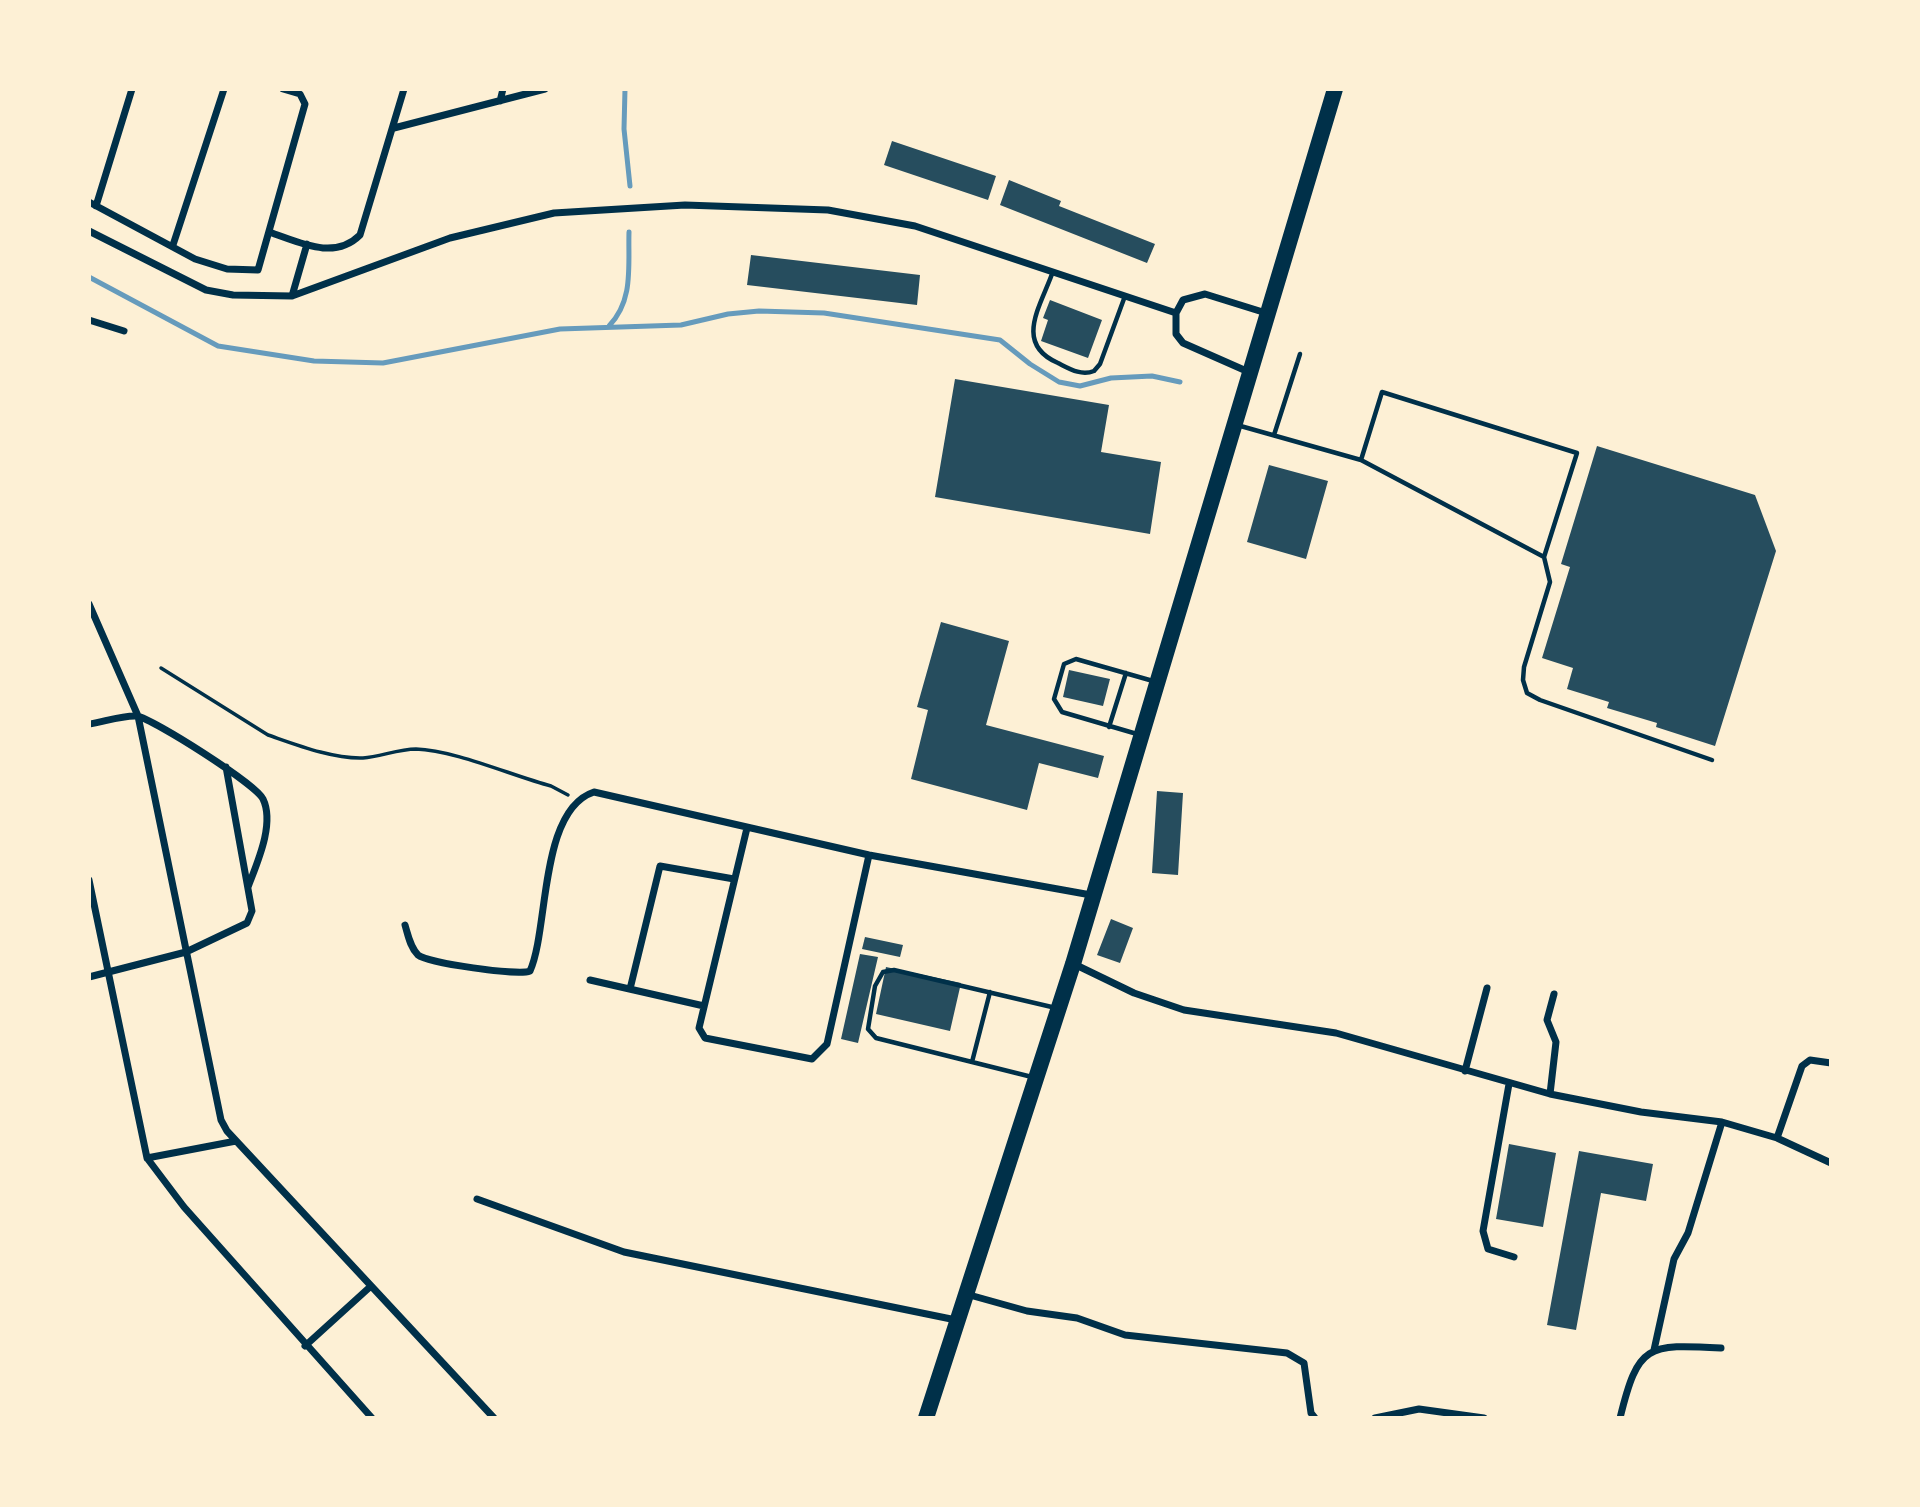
<!DOCTYPE html>
<html>
<head>
<meta charset="utf-8">
<style>
  body { margin:0 }
  #map { position:relative; width:1920px; height:1507px; overflow:hidden; background:#fdf0d5; font-family:Commissioner,sans-serif }
  canvas { display:block }
  .frame { position:absolute; inset:0; border:91px solid #fdf0d5; pointer-events:none }
</style>
</head>
<body>
<div id="map">
<canvas width="1920" height="1507"></canvas>
<div class="frame"></div>
</div>
<script>
const c = document.querySelector('canvas').getContext('2d');
c.lineJoin = 'round';
function strokePath(path, color, width, dash) { c.strokeStyle = color; c.lineWidth = width; c.lineCap = dash ? 'butt' : 'round'; c.setLineDash(dash || []); c.stroke(path); }
function paint(path, color) { c.fillStyle = color; c.fill(path, 'evenodd'); }
const stream = new Path2D(`
  M625 89 624 129 630 186
  M89 277 218 346 314 361 383 363 560 329 681 325 728 314 759 311 824 313 1000 340 1030 364 1059 382 1080 386 1111 378 1152 376 1180 382
  M609 326C634 300 628 266 629 232`);
const building = new Path2D(`
  M892 141 996 176 988 200 884 165Z
  M1009 180 1061 201 1059 206 1155 244 1147 263 1000 205Z
  M751 255 920 275 917 305 747 285Z
  M1050 300 1102 320 1088 358 1041 341 1048 320 1043 318Z
  M955 379 1109 405 1101 452 1161 462 1150 534 935 497Z
  M1597 446 1755 495 1776 551 1715 746 1656 727 1657 723 1607 708 1609 702 1567 689 1573 668 1542 658 1570 567 1561 564Z
  M1269 465 1328 481 1306 559 1247 542Z
  M941 622 1009 641 986 725 1104 756 1098 778 1039 763 1027 810 911 779 928 710 917 707Z
  M1069 670 1110 679 1103 706 1063 697Z
  M1157 791 1183 793 1178 875 1152 873Z
  M1111 919 1133 928 1120 963 1097 955Z
  M865 937 903 945 900 957 862 949Z
  M860 954 878 957 858 1043 841 1039Z
  M886 967 961 983 950 1031 876 1014Z
  M1509 1144 1556 1153 1543 1227 1496 1219Z
  M1579 1151 1653 1164 1646 1201 1601 1193 1576 1330 1547 1325Z`);
const path = new Path2D(`
  M161 668 268 735C297 745 333 759 363 758 380 757 398 749 416 749 454 750 513 776 551 786L568 795`);
const service = new Path2D(`
  M1052 274C1040 307 1014 344 1058 363 1070 369 1081 376 1094 371L1100 364 1125 296
  M1237 425 1361 460 1544 557 1550 582 1524 667 1523 680 1527 693 1540 700 1712 760
  M1274 435 1300 354
  M1361 460 1382 392 1577 453 1544 557
  M1109 727 1126 673
  M1137 734 1062 712 1054 699 1064 664 1076 659 1153 681
  M972 1062 990 992
  M1032 1077 876 1038 868 1029 875 986 883 972 894 970 1056 1008`);
const minor = new Path2D(`
  M500 101 503 89
  M394 128 545 89
  M89 202 195 259 227 269 258 270 305 104 300 94 283 89
  M96 206 132 89
  M89 231 206 290 233 295 292 296 450 238 554 213 685 205 828 210 915 226 1176 313
  M269 232C299 242 334 261 360 235L404 89
  M173 245 224 89
  M292 296 307 244
  M89 320 124 331
  M1251 373 1183 343 1176 334V313L1183 300 1205 294 1266 313
  M89 604 138 716 221 1120 227 1131 494 1418
  M89 724C103 722 123 715 137 716 153 719 256 784 263 799 275 824 257 863 248 887
  M747 828 699 1028 705 1038 812 1059 827 1044 869 855
  M89 880 147 1158 184 1207 372 1418
  M405 925C408 935 410 947 418 955 428 963 518 976 530 971 549 929 539 810 594 792L869 855 1091 895
  M1074 964 1134 993 1184 1010 1336 1033 1550 1094 1641 1112 1722 1122 1777 1138 1831 1163
  M89 977 186 952 247 923 252 911 226 767
  M590 980 704 1006
  M630 989 660 866 734 879
  M1465 1071 1487 988
  M1509 1084 1483 1231 1488 1249 1514 1257
  M1550 1094 1556 1042 1547 1020 1554 994
  M1777 1138 1802 1066 1810 1060 1831 1063
  M147 1158 236 1141
  M477 1199 624 1252 956 1320
  M966 1294 1027 1311 1077 1318 1125 1335 1287 1353 1304 1363 1311 1413 1315 1418
  M305 1346 371 1286
  M1654 1350 1674 1259 1688 1233 1722 1122
  M1375 1418 1419 1409 1484 1418
  M1620 1418C1638 1344 1647 1344 1721 1348`);
const primary = new Path2D(`
  M926 1418 1073 964 1335 89`);
strokePath(stream, '#669bbc', 5);
paint(building, '#264d5e');
strokePath(path, '#003049', 3.5);
strokePath(service, '#003049', 4.5);
strokePath(minor, '#003049', 7);
strokePath(primary, '#003049', 16);
</script>
</body>
</html>
